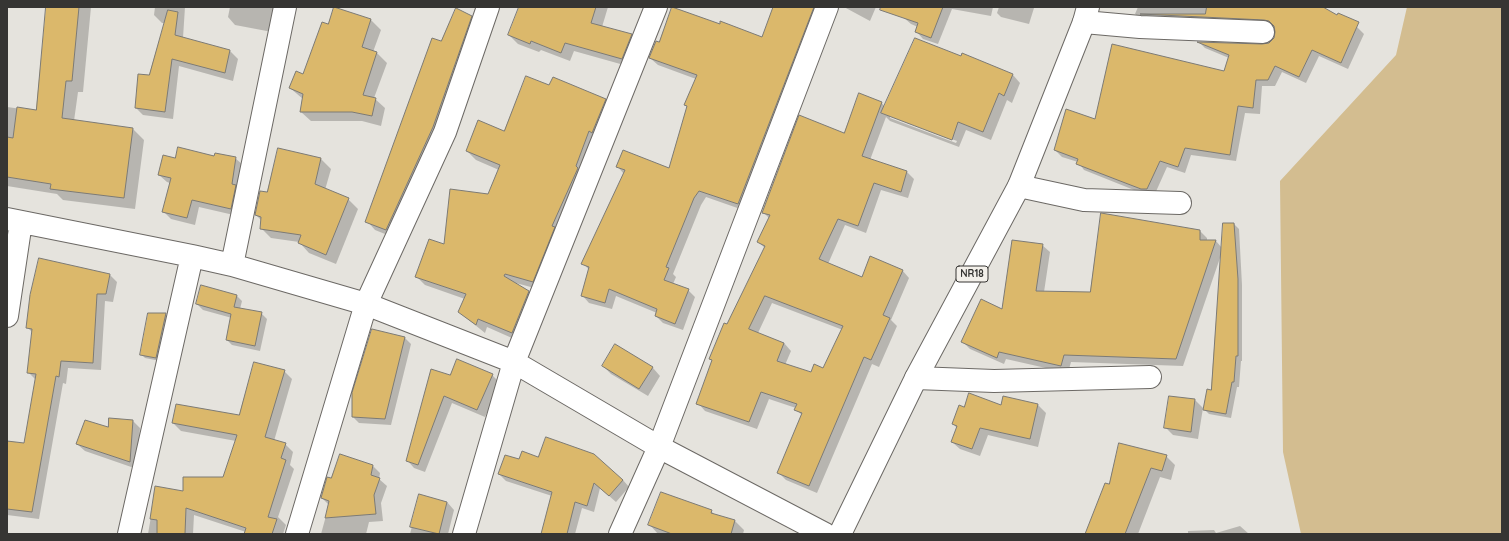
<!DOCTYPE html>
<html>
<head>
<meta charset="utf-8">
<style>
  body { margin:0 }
  #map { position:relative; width:1509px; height:541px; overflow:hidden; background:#e5e3dd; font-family:Quicksand,sans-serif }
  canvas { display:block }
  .frame { position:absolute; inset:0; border:8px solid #363533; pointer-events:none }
</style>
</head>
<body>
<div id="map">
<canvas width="1509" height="541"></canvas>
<div class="frame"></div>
</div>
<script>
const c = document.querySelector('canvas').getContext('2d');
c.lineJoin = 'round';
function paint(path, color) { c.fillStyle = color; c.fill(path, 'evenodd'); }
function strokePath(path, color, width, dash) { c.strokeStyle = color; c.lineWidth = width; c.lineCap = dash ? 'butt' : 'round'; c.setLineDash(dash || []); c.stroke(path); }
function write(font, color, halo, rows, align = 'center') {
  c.font = font + ' Quicksand,sans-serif'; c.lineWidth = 4; c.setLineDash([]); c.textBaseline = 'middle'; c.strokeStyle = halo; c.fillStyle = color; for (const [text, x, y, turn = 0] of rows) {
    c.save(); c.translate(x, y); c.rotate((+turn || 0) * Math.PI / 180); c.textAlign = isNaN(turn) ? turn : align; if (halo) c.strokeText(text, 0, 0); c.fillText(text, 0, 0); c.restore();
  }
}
const green = new Path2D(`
  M1407 7H1502V534H1301L1283 452 1280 181 1396 55Z`);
const shadow = new Path2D(`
  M47 7H91L83 92H78L74 121 133 129 144 140 135 209 63 200 57 194 7 186V107L37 111Z
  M155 7H185L183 38 230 51 238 59 233 81 179 66 173 119 143 115 136 108 149 76 165 23H162L154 15Z
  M230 7H273L276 10 272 32 235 25 228 17Z
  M521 7H608L602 27 631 35 640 44 631 67 574 51 570 61 541 50 539 52 518 44 509 35Z
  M774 7H824L746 211 706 197 701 205 673 274 676 277 673 284 688 290 695 297 683 330 663 323 656 316 657 313 616 296 612 309 589 303 582 295 589 270 583 263 624 174 617 166 669 169 688 107 685 105 696 79 658 65 650 58 762 39Z
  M844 7H876L870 21Z
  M901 7H993L991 16 952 9 938 44 923 39 916 31 918 27 911 24 903 17Z
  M999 7H1032L1034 8 1029 24 1001 17 997 13Z
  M1138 7H1321L1357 27 1364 34 1348 69 1319 56 1306 83 1282 72 1275 86H1262L1260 114 1245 113 1236 161 1191 155 1185 173 1167 167 1154 196H1149L1084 170 1078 162 1062 157 1055 150 1095 121 1225 72 1229 58 1205 48 1200 43 1263 45 1270 44 1275 39 1276 32 1275 27 1271 26 1142 20 1135 14Z
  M335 8 371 20 381 30 373 52 377 53 387 63 374 98 385 108 381 126 362 121H311L301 112 303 99 290 88 304 75 329 25Z
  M471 16 480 25 395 238 375 230 367 221Z
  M962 54 1013 75 1020 83 1012 103 1007 100 991 140 966 130 959 147 890 121 886 117 870 160 907 172 914 179 908 198 881 190 866 233 845 225 828 264 862 279 902 270 909 278 891 320 897 326 879 367 872 364 817 493 786 480 779 473 802 415 795 409 796 408 769 399 757 429 705 411 698 403 713 361 710 359 765 248 758 242 770 219 763 212 845 134 881 102 885 107 961 57ZM890 116 957 141 956 143 890 118ZM772 303 843 330 824 369 811 373 785 365 791 351 784 343 758 333Z
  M7 83 8 84 7 94Z
  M550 87 605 100 614 109 542 290 512 282 528 292 537 301 521 342 487 327 485 333 459 312 465 299 425 285 416 276 488 195 499 170 476 160 467 151 505 132Z
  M279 149 321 159 331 169 325 190 348 199 358 209 336 264 309 253 299 242 271 238 261 228 262 221 256 215 268 193Z
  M215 157 235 158 243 165 238 216 199 207 195 225 171 219 163 211 170 183 167 182 159 175 176 159Z
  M1234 224 1239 229 1242 285V361H1241L1239 387H1237L1231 418 1209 414 1204 409 1212 391 1221 255 1183 366 1071 362 1068 373 1006 359 1004 364 970 349 963 342 1003 310 1042 245 1050 252 1044 292 1091 293 1200 231 1207 238V241H1216L1222 248Z
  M110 275 117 282 113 302 105 301 101 370 68 368 66 384 63 383 39 519 7 515V441L25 445 36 380 28 372 33 333 28 328Z
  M237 296 242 301 240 309 261 313 267 319 260 351 232 345 227 340 232 318 203 310 197 304Z
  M165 314 169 318 160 361 145 358 141 354Z
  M404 337 411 344 391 425 359 423 353 417Z
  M616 345 653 368 660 376 648 396 611 374 603 366Z
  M284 371 292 379 274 441 285 444 293 452 290 465 294 469 278 517 286 525 283 534H245L246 532 194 515 193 534H148L156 487 184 492 224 478 236 441 181 431 173 423 240 416Z
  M492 375 500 383 485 417 452 403 425 472 414 468 407 460 451 376Z
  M1003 397 1038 405 1046 413 1038 447 988 435 980 456 960 449 952 442 957 428 953 424 965 408 1001 406Z
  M1195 400 1203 408 1198 439 1173 435 1165 427Z
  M133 421 140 428 137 469 85 451 77 444 109 429Z
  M1166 456 1175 465 1171 480 1160 477 1138 534H1086L1109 485Z
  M539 458 623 480 629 487 616 502 600 488 594 512 582 508 575 534H542L552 496 506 481 499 474 520 461Z
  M373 466 380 473 379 479 387 486 381 503 383 521 369 522 366 534H321L329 505 322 498 332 479Z
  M420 495 447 502 454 510 448 534H410Z
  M711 511 715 515 735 521 744 530 743 534H658L650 525Z
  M1240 526 1249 534H1188V531L1214 530 1216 533Z`);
const building = new Path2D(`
  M46 7H79L72 81H66L62 118 133 128 124 198 50 189 51 184 7 177V137L13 138 17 107 36 110Z
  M334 7 371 19 362 47 377 52 363 95 376 98 372 116 352 112H300L303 94 289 88 296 71 303 74 322 22 328 24Z
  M519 7H596L591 23 632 34 622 59 565 43 561 53 531 41 530 44 508 35Z
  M672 7 720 24V21L762 37 773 7H814L738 204 699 191 694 198 666 267 669 268 664 280 689 289 675 324 655 316 657 309 609 289 605 303 581 296 589 267 581 264 625 170 616 167 623 150 669 168 687 106 684 105 697 75 649 58 656 41 659 42Z
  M881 7H943L931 38 915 32 918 23 880 10Z
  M1207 7H1323L1337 15 1338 13 1359 22 1341 63 1312 50 1299 77 1275 66 1268 80H1256L1253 108 1238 106 1230 155 1185 148 1178 167 1160 161 1147 189H1141L1076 164 1078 159 1054 150 1066 109 1095 119 1112 44 1224 71 1229 55 1197 42 1262 44 1269 43 1274 38 1275 32 1274 26 1269 21 1264 20 1140 14H1205Z
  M456 8 472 16 433 127 386 230 365 222 432 38 441 41Z
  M168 10 178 12 175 35 230 50 225 73 172 59 165 112 135 108 138 74 149 75Z
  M915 38 961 56 962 53 1013 74 1004 96 999 93 983 132 958 122 952 140 881 113Z
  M526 76 549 85 553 77 606 99 592 133 589 131 576 166 578 168 552 226 555 227 533 282 505 274 504 276 529 291 512 333 478 319 476 325 458 312 466 294 415 277 429 239 444 244 450 189 488 194 500 165 466 151 478 120 504 131Z
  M859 93 882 102 862 156 907 171 901 192 874 183 858 226 838 219 819 259 862 277 870 256 903 270 883 315 890 318 871 360 864 357 809 486 777 473 802 413 794 410 797 404 761 392 749 422 696 404 712 360 709 359 724 323 727 324 765 246 757 242 770 215 762 213 799 115 844 133ZM765 296 843 326 823 368 814 364 811 372 777 361 784 343 749 329Z
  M178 147 214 156 215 153 236 157 232 184 236 185 231 209 192 200 187 218 162 212 171 178 158 175 163 155 175 158Z
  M278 148 321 158 315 184 349 198 326 255 298 243 301 235 260 229 261 217 255 215 260 191 267 192Z
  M1101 213 1200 230V240H1216L1176 359 1064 355 1061 366 999 352 997 358 961 342 981 299 1002 309 1012 240 1043 244 1036 291 1090 292Z
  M1223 223H1234L1238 279V356H1236L1234 382H1232L1226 414 1203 410 1207 389 1211 390Z
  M39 258 110 274 106 294H97L93 363 61 361 59 377 56 376 32 512 7 509V441L24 443 36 374 27 373 32 329 26 328 30 295Z
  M201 285 237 295 234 307 262 312 255 346 226 340 231 314 196 304Z
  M148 313H166L156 358 140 355Z
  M372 329 405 337 385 419 352 417V393Z
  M615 344 653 367 639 389 602 366Z
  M457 359 493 374 477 410 444 396 418 465 406 461 431 369 450 375Z
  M254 362 285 370 265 437 286 443 281 458 286 460 268 517 277 519 272 534H244L246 528 186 508 185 534H157V520L150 519 155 486 183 491V477H223L237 435 172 423 176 404 239 415Z
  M969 393 1001 405 1003 396 1038 404 1030 439 980 428 972 449 951 442 957 426 952 424 959 405 964 407Z
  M1169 396 1195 399 1191 432 1164 428Z
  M109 418 133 420 130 462 76 444 85 420 108 427Z
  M546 437 594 454 623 480 609 496 594 483 587 506 575 502 567 534H541L552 492 498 474 505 455 519 459 522 451 538 457Z
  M1119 443 1167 455 1162 471 1151 468 1125 534H1085L1105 483 1109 484Z
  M340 454 373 465 371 475 380 478 374 495 376 514 325 518 329 501 321 498 327 477 331 478Z
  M661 492 712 510 711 513 735 520 731 534H672L648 525Z
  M419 494 447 502 439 534 410 527Z`);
const street = new Path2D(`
  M1084 22 1140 27 1263 32
  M1019 186 1084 200 1180 203
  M7 219 192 256 232 265 366 304 514 362 659 447 825 534
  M232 265 285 7
  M7 316 21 222
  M916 378 994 381 1150 377
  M129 534 192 256
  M297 534 366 304 445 132 488 7
  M464 534 514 362 656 7
  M620 534 659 447 827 7`);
const primary = new Path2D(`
  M840 534 916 378 1019 186 1084 22 1088 7`);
const shields = [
  [972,274,32]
];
const shieldNames = [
  ["NR18",972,274]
];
paint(green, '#d3bd90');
paint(shadow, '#0003');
paint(building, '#dbb86b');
strokePath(building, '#7c7a75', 1);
strokePath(street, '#6c6965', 24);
strokePath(primary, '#6c6965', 24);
strokePath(street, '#fff', 22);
strokePath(primary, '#fff', 22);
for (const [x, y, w] of shields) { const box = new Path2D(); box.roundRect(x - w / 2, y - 8, w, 16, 3); c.fillStyle = '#f3f0ea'; c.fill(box); strokePath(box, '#363533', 1); }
write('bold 10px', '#363533', null, shieldNames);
</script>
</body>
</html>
